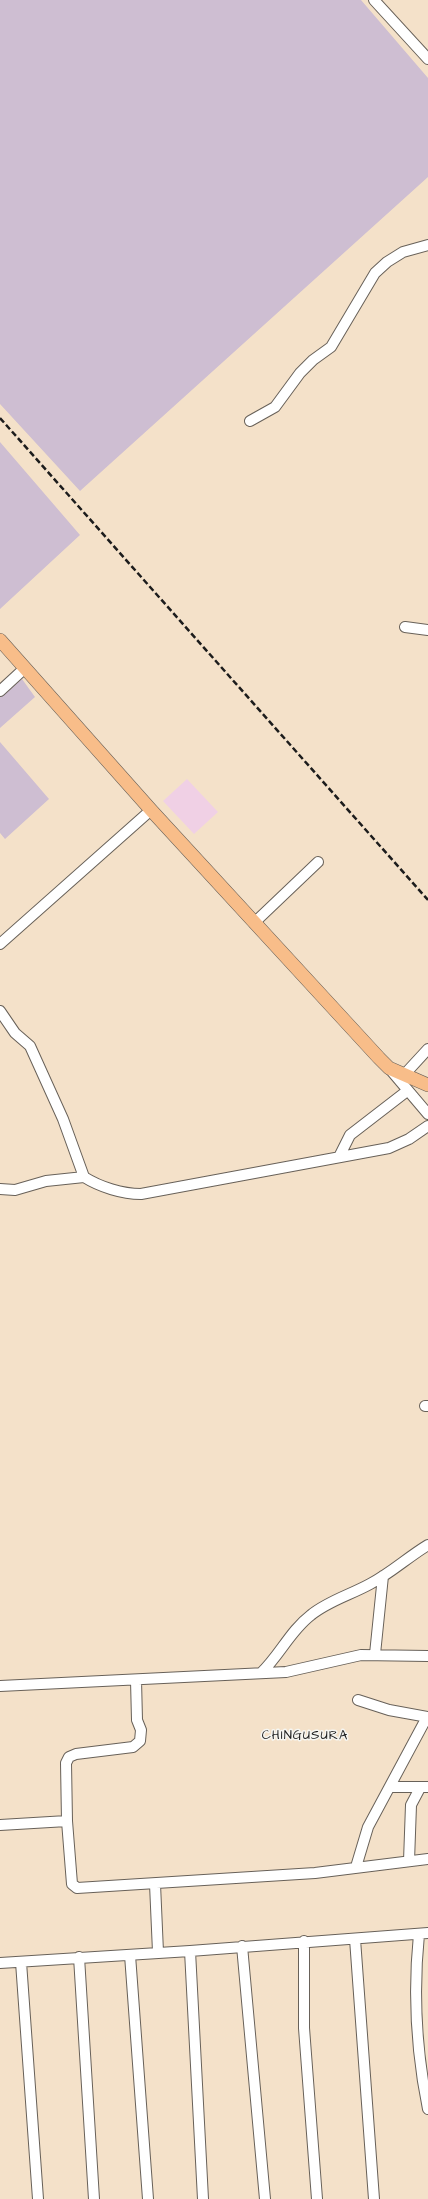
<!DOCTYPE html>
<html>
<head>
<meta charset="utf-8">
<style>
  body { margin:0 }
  canvas { display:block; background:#f4e1c9 }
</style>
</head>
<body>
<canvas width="428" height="2199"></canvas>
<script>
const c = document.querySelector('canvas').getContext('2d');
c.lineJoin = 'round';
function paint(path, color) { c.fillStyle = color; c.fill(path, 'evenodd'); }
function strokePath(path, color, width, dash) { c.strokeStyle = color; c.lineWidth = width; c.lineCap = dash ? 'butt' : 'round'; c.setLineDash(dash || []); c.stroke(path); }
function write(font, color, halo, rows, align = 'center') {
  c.font = font + ' "Architects Daughter",sans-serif'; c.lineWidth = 3; c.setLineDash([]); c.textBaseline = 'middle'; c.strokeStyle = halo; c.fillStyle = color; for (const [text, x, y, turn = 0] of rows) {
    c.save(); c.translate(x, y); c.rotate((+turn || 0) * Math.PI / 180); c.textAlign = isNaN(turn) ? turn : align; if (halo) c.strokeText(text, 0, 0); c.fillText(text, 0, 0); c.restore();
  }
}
const built = new Path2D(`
  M187 779 218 812 194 834 163 801Z`);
const industrial = new Path2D(`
  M0 0H361L428 78V177L80 491 0 404Z
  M0 442 80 535 0 609Z
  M22 679 35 697 0 728V697Z
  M0 742 49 799 5 839 0 833Z`);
const minor = new Path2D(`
  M374 0 428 59
  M250 421 275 407 300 373 313 360 331 347 375 273 387 262 403 252 428 245
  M405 627 428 630
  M0 691 25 668
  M254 923 318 862
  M0 944 151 810
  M0 1011 15 1033 30 1046 63 1119 84 1177C100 1187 122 1194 141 1194L389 1148 409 1139 428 1126
  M389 1068 428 1114
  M404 1075 428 1049
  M339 1157 350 1135 407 1091
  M0 1189 15 1190 46 1181 84 1177
  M425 1406H428
  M375 1654 383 1576
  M261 1673C280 1655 290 1631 311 1615 328 1601 350 1595 370 1584 391 1573 408 1557 428 1545
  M0 1686 286 1672 361 1655 428 1656
  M358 1700 389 1710 428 1717
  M390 1787H428
  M67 1821 72 1884 77 1888 315 1873 428 1859
  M0 1825 67 1821 66 1763 69 1757 76 1754 133 1747 140 1741 141 1730 137 1720 136 1680
  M409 1861 411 1805 420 1788
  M356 1867 368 1827 427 1717
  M155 1884 158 1952
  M419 1934C413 1993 416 2050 428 2109
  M355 1939 374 2199
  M304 1941V2028L317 2199
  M242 1946 265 2199
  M190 1951 203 2199
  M130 1955 148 2199
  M79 1957 94 2199
  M21 1962 38 2199
  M0 1963 190 1951 428 1933`);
const major = new Path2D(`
  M0 640 151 810 379 1058 389 1068 428 1085`);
const rail = new Path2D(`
  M0 418 428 900`);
const neighbourhoodNames = [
  ["CHINGUSURA",305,1736]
];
paint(built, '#f0d0e5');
paint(industrial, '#cebed2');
strokePath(minor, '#686159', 12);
strokePath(major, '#686159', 14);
strokePath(minor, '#fff', 10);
strokePath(major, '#f8bd89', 13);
strokePath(rail, '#1c1c1c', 2.5, [6, 3]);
c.letterSpacing = '1px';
write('13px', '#1c1c1c', '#f6f6f2', neighbourhoodNames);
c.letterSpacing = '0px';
</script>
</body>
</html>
